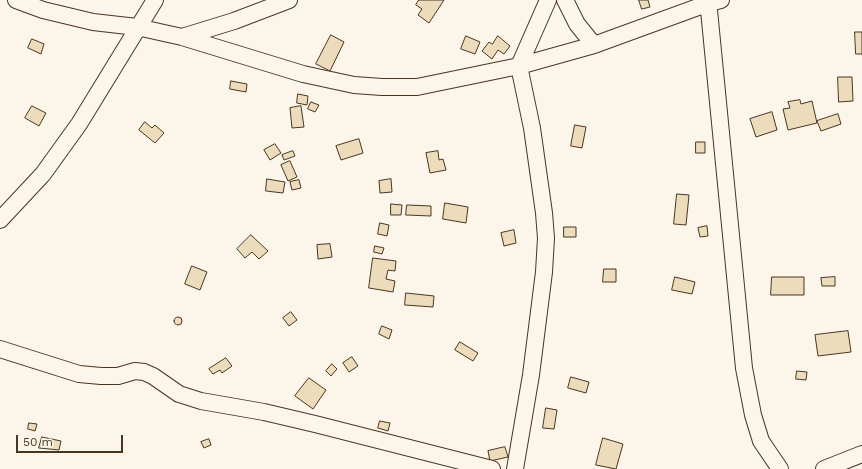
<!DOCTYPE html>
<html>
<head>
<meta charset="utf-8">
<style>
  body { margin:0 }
  #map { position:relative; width:862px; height:469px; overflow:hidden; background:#fbf6e9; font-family:"Work Sans",sans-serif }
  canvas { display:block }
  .scale { position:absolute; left:16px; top:435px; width:107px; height:18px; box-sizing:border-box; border:2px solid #4a3520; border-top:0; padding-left:5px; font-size:12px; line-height:14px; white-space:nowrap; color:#4a3520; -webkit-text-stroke:3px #fbf6e9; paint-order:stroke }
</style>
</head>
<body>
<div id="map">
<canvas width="862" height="469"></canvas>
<div class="scale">50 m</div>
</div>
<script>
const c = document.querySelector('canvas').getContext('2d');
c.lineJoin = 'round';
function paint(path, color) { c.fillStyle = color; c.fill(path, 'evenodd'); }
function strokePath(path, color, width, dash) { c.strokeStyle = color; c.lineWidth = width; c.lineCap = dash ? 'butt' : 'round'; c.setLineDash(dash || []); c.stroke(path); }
const building = new Path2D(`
  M419 0H444L429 23 418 15 422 9 416 5Z
  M639 0H648L650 7 642 9Z
  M855 32H862V54H856Z
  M331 35 344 42 330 71 316 64Z
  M466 36 480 42 475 54 461 49Z
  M498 36 510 46 504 54 498 50 492 59 482 51 489 42 492 44Z
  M32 39 44 44 41 54 28 48Z
  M838 77H852L853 101 839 102Z
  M231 81 247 84 246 92 230 89Z
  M298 94 308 96 307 105 297 103Z
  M800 100 801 104 812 101 817 123 788 130 783 109 790 108 788 102Z
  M311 102 319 105 315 112 308 109Z
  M32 106 46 113 39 126 25 118Z
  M301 106 304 127 292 128 290 108Z
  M772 112 777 130 756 137 750 119Z
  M838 114 841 124 821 131 817 121Z
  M145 122 152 128 155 125 164 133 155 143 139 130Z
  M575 125 586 127 582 148 571 146Z
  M359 139 363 153 341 160 336 146Z
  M696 142H705V153H696Z
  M275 144 281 153 270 160 264 150Z
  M293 151 295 156 284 160 282 155Z
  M438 151 439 160 443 159 446 170 430 173 426 153Z
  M290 161 297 177 288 181 281 165Z
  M267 179 285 182 283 193 266 191Z
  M391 179 392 192 380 193 379 181Z
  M299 180 301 188 292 190 290 182Z
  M677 194 689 195 686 225 674 224Z
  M445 203 468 207 466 223 443 219Z
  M391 204 402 205 401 215H391Z
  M407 205 431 206V216L406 215Z
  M380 223 389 225 387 236 378 234Z
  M707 226 708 236 700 237 698 228Z
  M564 227H576V237H564Z
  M514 230 516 243 504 246 501 233Z
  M251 235 268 251 259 259 252 252 245 258 237 249Z
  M330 244 332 257 318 259 317 245Z
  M375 246 384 248 382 254 374 252Z
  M373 258 396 261 395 271 388 270 386 279 395 281 393 292 369 288Z
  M192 266 207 272 200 290 185 284Z
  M604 269H616V282H603Z
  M675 277 695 282 692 294 672 290Z
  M772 277H804V295H771Z
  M835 277V286H822L821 278Z
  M406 293 434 296 433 307 405 305Z
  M291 312 297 320 289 326 283 318Z
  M174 321a4 4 0 1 1 8 0a4 4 0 1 1-8 0Z
  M382 326 392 330 389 339 379 334Z
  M848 331 851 352 818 356 815 335Z
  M460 342 478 353 473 361 455 350Z
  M352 357 358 366 349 372 343 363Z
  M226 358 232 366 222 373 220 370 213 374 209 369Z
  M332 364 337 369 331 376 326 371Z
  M797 371 807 372 806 380 796 379Z
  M571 377 589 382 586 393 568 388Z
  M309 378 326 390 313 409 295 396Z
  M546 408 557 410 554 429 543 428Z
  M380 421 390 423 388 431 378 428Z
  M29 423 37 424 35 431 28 429Z
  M42 437 61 441 59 450 39 448Z
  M603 438 623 444 616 469 596 465Z
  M209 439 211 445 204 448 201 442Z
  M505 447 508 457 490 461 488 451Z`);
const minor = new Path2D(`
  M16 0 43 10 93 22 137 27 182 37 303 74 354 85 382 87H417L519 66 594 45 709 3 721 0
  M565 0 577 24 594 45
  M708 0 744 368 753 415 761 441 780 469
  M182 37 234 21 289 0
  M0 220 43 174 79 124 155 0
  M0 349 79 374 101 376H118L135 371 144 372 153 376 179 394 201 401 264 412 315 424 492 469
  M515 469 531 375 544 272 546 238 544 213 532 128 519 66 548 0
  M824 469 862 454`);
paint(building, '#ecdcbc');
strokePath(building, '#4a3520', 1);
strokePath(minor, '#4a3520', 18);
strokePath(minor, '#fbf6e9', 16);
</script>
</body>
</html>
